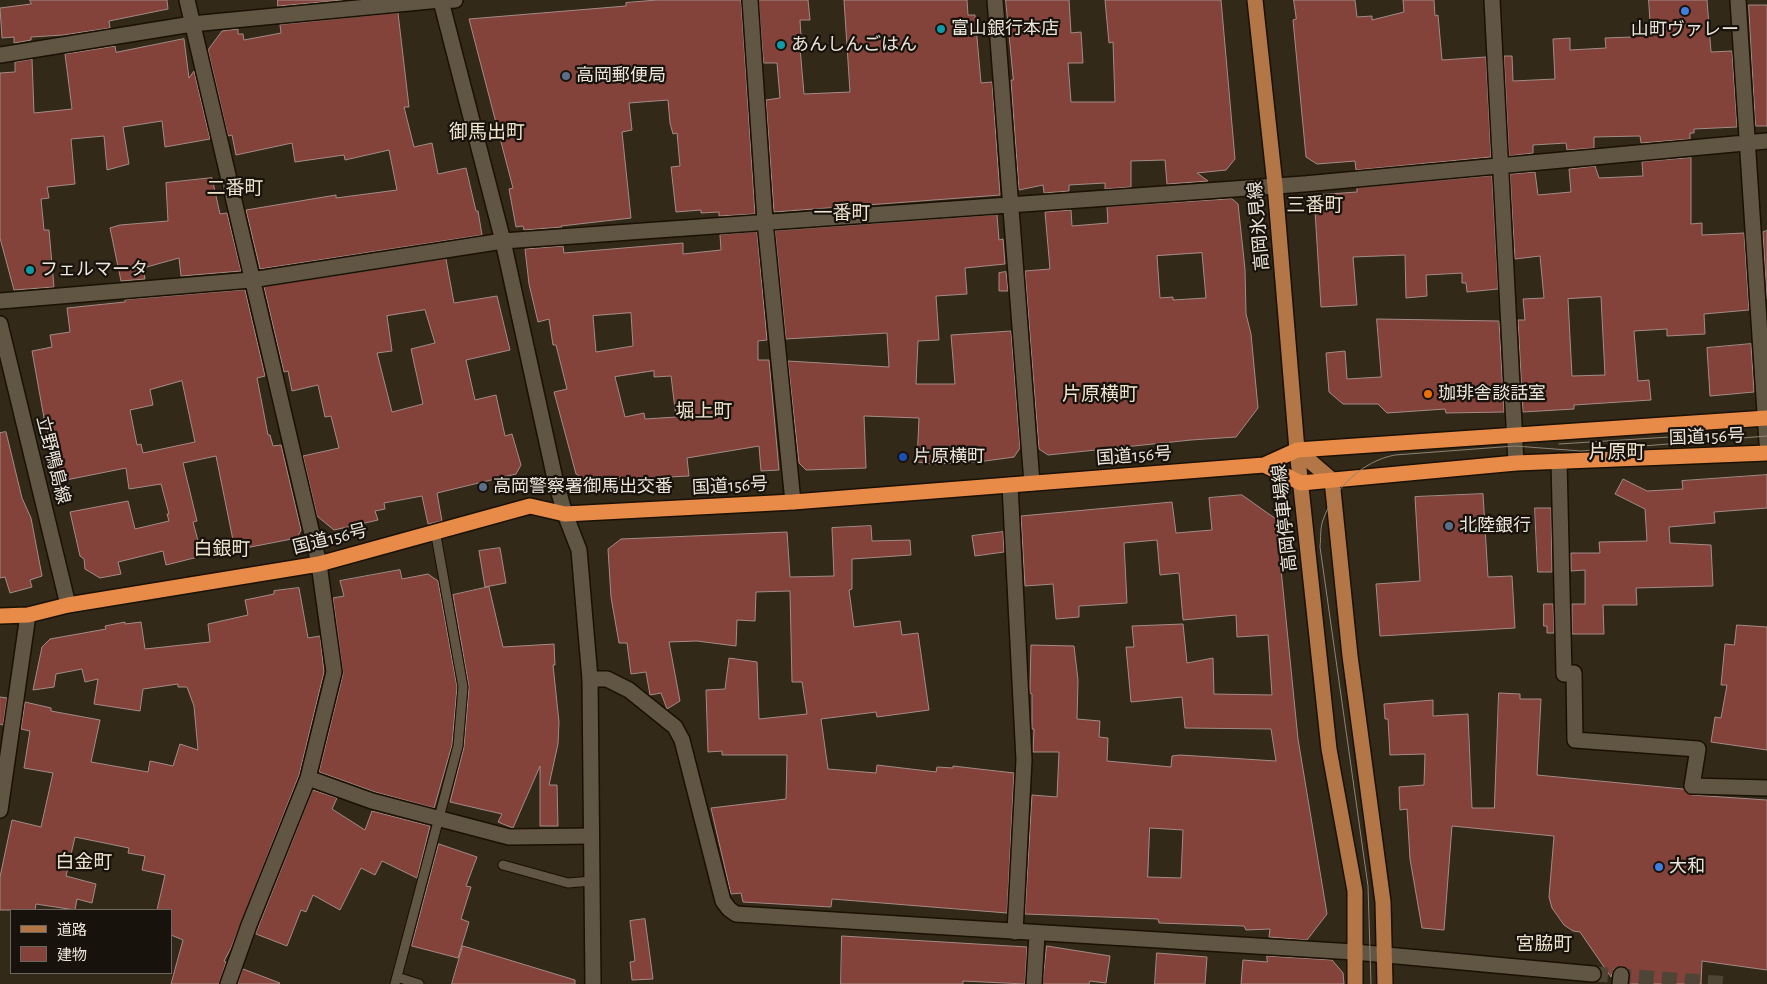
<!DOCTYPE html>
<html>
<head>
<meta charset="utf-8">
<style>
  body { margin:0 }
  #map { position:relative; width:1767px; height:984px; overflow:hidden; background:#332919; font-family:"Alegreya Sans","Noto Sans JP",sans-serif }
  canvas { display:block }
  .legend { position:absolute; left:10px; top:909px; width:162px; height:65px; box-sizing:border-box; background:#17120b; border:1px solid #6c665e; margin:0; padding:6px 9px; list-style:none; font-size:15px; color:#ece5db }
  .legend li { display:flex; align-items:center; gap:10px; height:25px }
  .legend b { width:25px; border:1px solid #6c665e }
</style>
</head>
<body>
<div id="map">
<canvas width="1767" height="984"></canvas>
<ul class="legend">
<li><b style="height:6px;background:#b27647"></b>道路</li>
<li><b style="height:14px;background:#83423a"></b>建物</li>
</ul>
</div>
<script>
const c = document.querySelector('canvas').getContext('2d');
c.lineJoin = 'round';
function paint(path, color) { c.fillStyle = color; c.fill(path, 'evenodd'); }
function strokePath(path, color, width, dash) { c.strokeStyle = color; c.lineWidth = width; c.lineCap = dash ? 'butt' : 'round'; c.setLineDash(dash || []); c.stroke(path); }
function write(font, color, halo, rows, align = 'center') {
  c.font = font + ' "Alegreya Sans","Noto Sans JP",sans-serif'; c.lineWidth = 4.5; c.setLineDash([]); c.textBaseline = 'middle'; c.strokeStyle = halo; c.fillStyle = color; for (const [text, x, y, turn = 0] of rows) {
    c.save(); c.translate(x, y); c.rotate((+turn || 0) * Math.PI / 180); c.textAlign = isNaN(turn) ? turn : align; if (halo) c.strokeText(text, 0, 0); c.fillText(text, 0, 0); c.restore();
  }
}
const building = new Path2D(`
  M30 0H167L168 9 109 21 110 28 63 35 31 37V40L14 43V37L2 38 0 8 31 4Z
  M278 0H343L278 6Z
  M657 0H741L755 214 719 216V212L701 213V210L676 212 671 167 680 166 677 133 673 134 670 123 668 100 629 103 632 130 622 132 631 218 561 226 562 227 524 230 523 226 516 227 509 189 513 188 469 19 626 6V3Z
  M759 0H808L810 20H800L801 36H799L804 94 850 92 844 0H967L968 15H975L981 83 992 82 1000 195 774 212 766 100 780 98 777 63H764Z
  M1006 0H1069L1071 33 1081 32 1083 63H1068L1071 102H1115L1113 42 1109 43 1105 0H1221L1235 159 1226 170 1197 173 1208 181 1167 184 1165 160 1131 161V187L1105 189V183L1069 185V191L1044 193 1043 185 1019 190 1011 80H1013Z
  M1294 0H1355L1357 17 1372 16V20L1404 12 1403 0H1434L1435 16 1438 15 1442 60 1486 57 1491 157 1356 170 1355 161 1317 164 1306 157 1293 20 1296 19Z
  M1649 0H1707L1711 52 1732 51 1737 127 1694 129V133H1690V139L1641 143 1640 136 1594 137V148L1567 150 1566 143 1533 145V153L1509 156 1504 56H1512L1513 81 1555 79 1553 39 1570 38V50L1606 48 1605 38 1632 37V28H1650Z
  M1749 5H1767V126H1756Z
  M398 13 409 107H404L414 147 432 143 438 174 466 168 476 211H478L482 235 260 269 246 210 336 195V198L397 190 389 150 345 160 344 155 295 162 292 143 236 155 232 135 228 136 208 50 222 31 238 29V34H243L244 40 281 33 280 25Z
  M184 39 189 78 194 71 210 139 165 147 162 121 123 127 129 164 107 170 104 136 71 139 75 184 47 187 49 198 41 199 44 230H49L54 287 14 290 0 238V73L15 72V62L32 59 34 113 72 109 65 54 115 46 116 52Z
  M1691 158V224L1702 223V235L1744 233 1749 310 1704 314 1705 334 1667 336V329L1634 331 1638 381 1649 380 1651 400 1574 405V409L1523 412 1518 320H1525L1523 299 1544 298 1540 256 1515 259 1510 174 1535 172 1538 195 1571 192 1569 169 1595 166 1599 178 1643 176 1642 162ZM1601 297 1605 375 1572 376 1568 299Z
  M1492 176 1498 289 1467 292 1466 283H1462V273L1426 275 1427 296 1406 298 1405 255 1353 257 1357 305 1321 307 1314 195 1357 192V188Z
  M212 178 220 214 227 213 241 271 181 276 179 258 143 268 145 279 121 281 110 228 120 225 168 221 166 183Z
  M1232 199 1238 204 1245 269 1246 314 1251 334 1258 408 1236 437 1191 440 1048 455 1039 449 1025 271 1050 269 1045 212 1071 210 1072 226 1108 223 1107 207ZM1202 253 1206 298 1173 300V297L1160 298 1157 256Z
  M997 215 999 240 1003 239 1005 264 965 268 967 294 936 296 939 340 918 341 916 384H955L951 335 1011 331 1020 448 1014 457 978 462 932 464 917 462 919 418 864 416 866 468 806 470 799 463 788 361 889 367 887 333 786 339 775 231Z
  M1767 231V299L1763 232Z
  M757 232 767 340 758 341V360H769L779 470 761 471 759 446 687 458 689 476 588 481 576 474 554 392 567 389 556 345H553L549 319 538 322 529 284 525 249 563 246 564 253 683 243V254L721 250 720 235ZM631 313 633 346 596 352 593 316ZM654 371V377L671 376 676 417 645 419 644 413 625 417 615 377Z
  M446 259 454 303 497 296 510 350 466 360 475 400 496 395 505 436 512 434 521 465 516 474 437 493 442 521 428 524 422 496 384 503 385 509 375 511 378 520 334 530 317 516 303 456 339 448 331 416 325 417 318 385 292 391 288 371 284 372 264 287ZM425 310 435 343 411 349 423 404 392 412 377 353 392 351 387 316Z
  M1006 272 1008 291H999V273Z
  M245 290 265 376 257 378 268 435H270L273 446 281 445 301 530 297 538 235 550 216 456 183 463 197 521 193 522 202 556 166 565 163 551 118 562 121 574 100 578 85 569 84 559 80 556 70 512 128 501 135 529 169 521 167 514H169L161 484 129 489 126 468 61 481 44 418 32 351 52 347 50 335 70 332 67 308 125 302V300ZM182 381 195 442 143 453 141 444 137 445 130 410 153 405 150 390Z
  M1377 319 1499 321 1504 412 1446 413 1445 409 1387 413 1378 404H1343L1329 392 1326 353 1345 351 1347 379 1381 377Z
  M1751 344 1754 392 1710 396 1707 348Z
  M6 432 22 498 31 518 42 576 30 580 32 587 10 593 5 577 0 578V433Z
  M1767 475V508L1714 512 1715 523 1669 527 1670 543 1711 545 1713 586 1636 588 1637 605H1603L1604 634H1572V604H1585V570L1571 571V553H1600L1599 542 1647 541 1645 509 1615 494 1623 479 1647 491 1683 489 1682 481Z
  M1483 494 1488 577 1512 576 1515 628 1380 636 1376 584 1420 581 1415 497Z
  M1242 495 1276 519 1298 739 1327 914 1307 940 1269 937 1270 929 1246 930 1244 926 1159 923 1158 919 1025 914 1032 795 1057 797 1059 752H1033L1034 729H1032V694L1030 693V686L1031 645 1074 646 1078 680 1077 719 1100 721 1099 737 1108 738 1107 761 1171 767 1172 756 1180 755 1276 761 1271 729 1185 728 1182 697 1131 702 1126 647H1134L1132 626 1183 624 1187 663 1213 658 1214 694 1272 695 1268 635 1237 637 1236 615 1183 620 1179 573 1160 575 1157 540 1124 543 1127 603 1079 606V617L1056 619 1053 584 1025 586 1021 516 1172 502 1176 533 1212 530 1209 498ZM1150 828 1183 830 1181 878 1148 877Z
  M1535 508H1551L1552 572H1538Z
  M871 526 872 541 910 540 911 555 852 559V589L849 590 854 627 900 621 902 635 918 633 929 710 877 717 876 712 821 719 828 769 876 773 877 765 936 772 937 767 953 768V766L1014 773 1007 913 832 899 831 907 743 902 741 893 731 894 711 808 786 799 787 755H722V751L708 752 706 690 725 689 729 658 757 662 759 719 807 714 802 682H792L790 591 756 592 755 621 737 620 736 646 697 641 669 642 680 701 667 709 661 693 650 695 646 672 631 674 627 643H619L611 597 608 549 621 539 787 532 790 577 834 576 832 528Z
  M1003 532 1004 552 975 556 972 536Z
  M500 548 506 583 485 587 479 551Z
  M400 570 402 579 428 574 438 581 457 687 452 745 434 808 375 792 319 772 343 674 333 598 344 596 340 581Z
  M489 587 503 647 554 644 555 665H553L559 722 558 744 549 785H557L558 826H540V766L513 828 498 822 502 814 450 802 464 747 469 687 453 595Z
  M299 588 308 638 320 636 324 672 299 775 231 948 224 961 226 962 219 984H171L183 940 171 935V910H157L165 875 142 870 145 856 128 853 129 848 75 837 66 876 96 884 92 903 77 899 75 910 36 904 35 910H0V877L12 820 41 827 53 773 24 768 30 731 21 729 25 702 51 708V711L100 720 91 762 148 772 150 761 173 766 180 744 198 750 194 706 187 687H178V684L143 689 140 711 94 704 98 679 85 682 82 669 56 674 54 687 33 690 42 647 50 639 106 629 105 626 125 622V624L141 622 145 649 210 642 208 624 248 615 245 600 274 594V591Z
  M1544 604H1553L1554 633H1547V626H1544Z
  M1737 625 1767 627V750L1711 742 1715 717 1721 718 1727 685H1721L1725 644 1734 645Z
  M1499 693 1520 694V699H1541L1537 775 1683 789 1692 795 1767 800V970L1702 961 1701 984H1629L1630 972 1622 966 1614 969 1611 977 1580 932 1573 931 1564 925 1552 908 1549 897 1554 836 1452 826 1444 930 1422 928 1410 859 1407 809 1400 810 1399 787 1424 785 1425 754 1390 755 1388 719H1385L1384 704 1433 700V716L1468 714 1472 808H1494Z
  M0 697 7 698 3 725 0 724Z
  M313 790 337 798 332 809 365 830 372 811 430 826 417 878 382 861 375 875 361 868 340 910 313 895 306 912 301 910 287 946 256 934Z
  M439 844 477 857 466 886 471 887 461 919 469 922 458 958 412 946Z
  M645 919 653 979 632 980 630 962 635 961 630 921Z
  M842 936 1027 947 1025 984 963 981V984H841Z
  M463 946 575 980V984H452Z
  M1047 946 1110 956 1106 983 1090 981 1089 984H1043Z
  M1157 953 1207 957 1205 984H1155Z
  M1267 956 1332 960 1343 973 1344 984H1241L1243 960 1267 962Z
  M243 969 280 983 279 984H238Z`);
const streetTunnel = new Path2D(`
  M1593 974 1730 984`);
const lane = new Path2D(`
  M503 865 568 883 592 881
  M397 977 419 984
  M395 984 458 746 463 687 435 530`);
const street = new Path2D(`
  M187 0 319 564 334 672 308 778 249 925 228 984
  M750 0 765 221 793 502
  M995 0 1032 483
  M1492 0 1516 463
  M1738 0 1767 443
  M0 55 192 24 440 0
  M0 301 251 280 503 241 1304 184 1767 141
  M1559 461 1564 674 1574 673 1575 740 1698 749 1692 786 1767 788
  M1010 485 1024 760 1015 932
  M590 679H607L629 690 675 727 682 740 723 901 729 909 736 914 1354 952 1593 974
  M308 778 372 801 509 837 591 836
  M0 810 28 615
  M1034 984 1037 934
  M1620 984 1621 975`);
const secondary = new Path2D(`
  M455 0 441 1 503 241 555 479 565 514 579 550 590 679 593 984
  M0 324 68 605`);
const primary = new Path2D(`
  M1255 0 1275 185 1297 450 1329 749 1355 891V984
  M1297 450 1332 480 1350 656 1383 902 1385 984`);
const highway = new Path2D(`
  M1264 465 1301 483 1516 463 1767 453
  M0 616 28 615 68 605 319 564 530 506 565 514 793 502 1264 465 1297 450 1767 418`);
const tram = new Path2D(`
  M1559 444 1733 433
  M1371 984 1368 886 1320 547C1321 538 1320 528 1323 520 1334 489 1362 461 1395 455L1515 446 1581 451 1767 436`);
const markers = [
  [1685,11,5,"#3f7fe0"],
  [941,29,5,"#0f9aa8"],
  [781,45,5,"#0f9aa8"],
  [566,76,5,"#5c6f8a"],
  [30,270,5,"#0f9aa8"],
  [1428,394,5,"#e8710a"],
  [903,457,5,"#1a4fb4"],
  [483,487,5,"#5c6f8a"],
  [1449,526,5,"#5c6f8a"],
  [1659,867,5,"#3f7fe0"]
];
const poiNames = [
  ["富山銀行本店",951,29],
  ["山町ヴァレー",1685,30,"center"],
  ["あんしんごはん",791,45],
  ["高岡郵便局",576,76],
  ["フェルマータ",40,270],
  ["珈琲舎談話室",1438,394],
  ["片原横町",913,457],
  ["高岡警察署御馬出交番",493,487],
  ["北陸銀行",1459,526],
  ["大和",1669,867]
];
const streetNames = [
  ["高岡氷見線",1259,226,-95],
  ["国道156号",1707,437,-2],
  ["国道156号",1134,456,-4],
  ["立野鴨島線",53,460,76],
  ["国道156号",730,486,-3],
  ["高岡停車場線",1285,518,-96],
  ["国道156号",330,539,-14]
];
const neighbourhoodNames = [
  ["御馬出町",487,132],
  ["二番町",235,188],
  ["三番町",1315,205],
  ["一番町",842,213],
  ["片原横町",1100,394],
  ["堀上町",704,411],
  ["片原町",1617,452],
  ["白銀町",222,549],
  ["白金町",84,862],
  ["宮脇町",1544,944]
];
paint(building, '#83423a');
strokePath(building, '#a48b87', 1);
strokePath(streetTunnel, '#4f4536', 15, [15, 8]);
strokePath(lane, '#1a1103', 11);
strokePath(street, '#1a1103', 18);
strokePath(secondary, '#1a1103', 18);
strokePath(primary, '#1a1103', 18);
strokePath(highway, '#1a1103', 18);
strokePath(lane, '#615644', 9);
strokePath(street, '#615644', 15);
strokePath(secondary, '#615644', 15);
strokePath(primary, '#b27647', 15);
strokePath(highway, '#e88b49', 15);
strokePath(tram, '#8d8477', 1);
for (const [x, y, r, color] of markers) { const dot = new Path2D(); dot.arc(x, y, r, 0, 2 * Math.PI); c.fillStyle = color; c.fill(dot); strokePath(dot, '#17120b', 2); }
write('18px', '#ece5db', '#17120b', poiNames, 'left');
write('18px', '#ece5db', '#17120b', streetNames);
write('19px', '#efe3ce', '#17120b', neighbourhoodNames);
</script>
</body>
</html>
